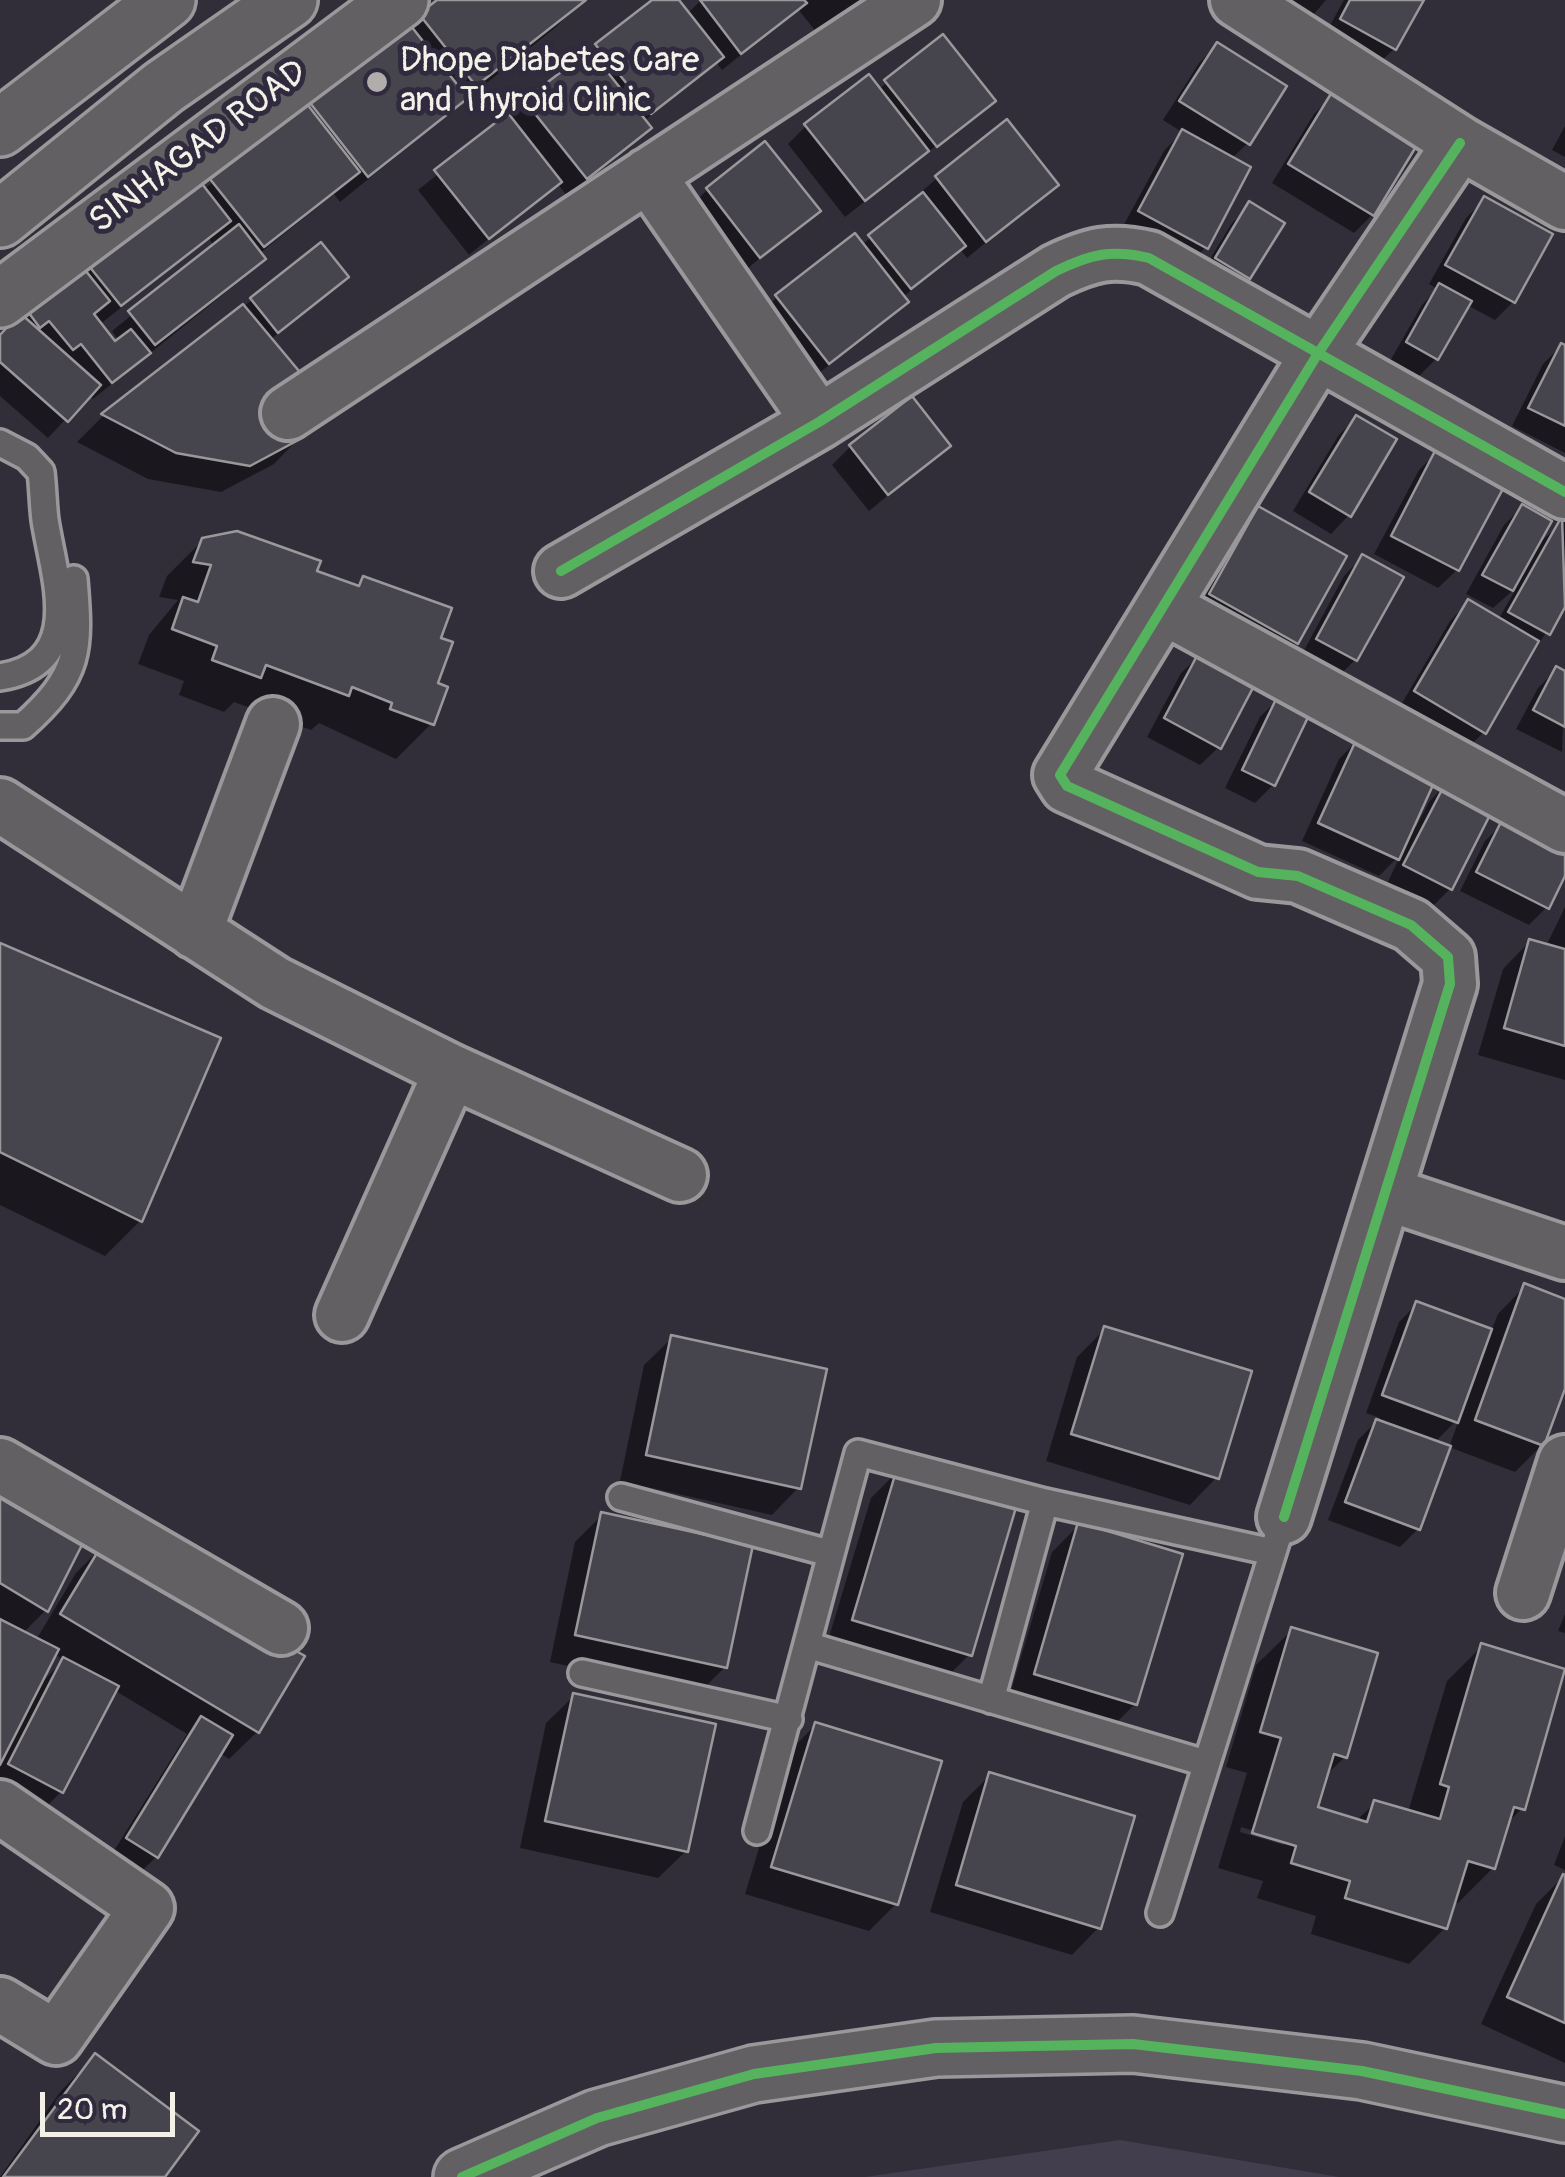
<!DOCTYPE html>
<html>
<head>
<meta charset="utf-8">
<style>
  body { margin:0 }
  #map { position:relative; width:1565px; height:2177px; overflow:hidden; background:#312e39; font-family:Pangolin,sans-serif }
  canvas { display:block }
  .scale { position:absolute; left:40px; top:2092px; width:135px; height:45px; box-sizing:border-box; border:5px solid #f4f1e8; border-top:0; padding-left:12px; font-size:30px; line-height:35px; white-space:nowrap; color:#f4f1e8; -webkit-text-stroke:8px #2f2a3d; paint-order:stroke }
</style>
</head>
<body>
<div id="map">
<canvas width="1565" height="2177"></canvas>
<div class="scale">20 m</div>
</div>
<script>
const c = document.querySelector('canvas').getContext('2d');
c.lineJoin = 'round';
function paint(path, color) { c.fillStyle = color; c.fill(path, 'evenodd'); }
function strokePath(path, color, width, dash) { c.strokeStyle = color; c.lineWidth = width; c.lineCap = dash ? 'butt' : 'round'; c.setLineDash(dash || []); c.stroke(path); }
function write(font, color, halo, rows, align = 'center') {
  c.font = font + ' Pangolin,sans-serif'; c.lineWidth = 10; c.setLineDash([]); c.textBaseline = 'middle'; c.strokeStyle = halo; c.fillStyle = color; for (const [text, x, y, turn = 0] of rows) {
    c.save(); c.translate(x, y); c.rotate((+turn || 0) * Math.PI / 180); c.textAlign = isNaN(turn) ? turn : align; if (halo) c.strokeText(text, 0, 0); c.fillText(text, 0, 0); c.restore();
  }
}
const green = new Path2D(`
  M1120 2140 1339 2177H865Z`);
const shadow = new Path2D(`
  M441 0H583L556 27 340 202 334 194 259 254 263 259 245 277 93 399 89 394 48 438 0 396V336L20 316 203 190ZM209 239 215 247 112 331 119 341 115 344 99 325Z
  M656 0H676L687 14 701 0H881L825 43 798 9 722 70 716 62 643 122 648 128 630 146 567 196 557 183 469 255 418 190Z
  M1290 0H1326L1314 14Z
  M1344 0H1421L1394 49 1375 67 1323 38Z
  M943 37 993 101 845 217 788 144 806 126 878 90Z
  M1217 45 1248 143 1231 159 1206 247 1188 265 1121 230 1164 151 1182 132 1163 120 1199 63Z
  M1332 96 1414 146 1372 215 1354 233 1272 183 1314 114Z
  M1565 126V157L1552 150Z
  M937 178 1056 185 967 258 960 249 902 298 905 302 887 320 810 380 759 315 777 297 861 246Z
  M708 189 817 211 741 274 689 208Z
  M1484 200 1513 302 1495 320 1467 305 1436 359 1418 377 1390 361 1422 305 1437 289 1429 284 1466 218Z
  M1250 205 1281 224 1248 278 1230 296 1199 277 1232 223Z
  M345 277 270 340 300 437 274 464 221 492 148 479 77 442 103 416 252 300Z
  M1561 346 1565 347V453L1512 426 1543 364Z
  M1356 418 1349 515 1331 534 1293 511 1338 436Z
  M948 446 869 511 832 465 850 447Z
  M1437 452 1457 570 1438 588 1374 554 1419 470Z
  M1522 507 1540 542 1565 521V602L1484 732 1466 750 1398 710 1450 621 1468 602 1498 620 1517 587 1493 608 1466 594 1504 525Z
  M1259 509 1344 557 1296 643 1268 670 1183 622 1232 536Z
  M203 540 355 587 364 579 437 639 431 724 396 759 319 723 311 730 234 702 224 712 179 695 184 681 138 664 149 635 178 600 159 597 167 576Z
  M1362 557 1355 660 1337 678 1300 658 1344 576Z
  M1200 655 1219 747 1200 765 1147 737 1181 673Z
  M1556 670 1565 674 1562 752 1516 729 1538 688Z
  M1279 698 1273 785 1255 803 1225 788 1260 717Z
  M1357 741 1416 827 1429 802 1447 783 1450 889 1432 907 1387 884 1401 854 1379 876 1302 841 1339 759Z
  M1503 823 1565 853V870L1547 907 1529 925 1460 891 1485 841Z
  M1565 907V1080L1478 1055 1503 969 1530 941 1546 946Z
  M0 946 140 1221 105 1256 0 1205Z
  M1525 1286 1565 1301V1381L1542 1445 1515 1472 1449 1447 1460 1417 1434 1443 1418 1529 1400 1547 1328 1520 1358 1440 1380 1418 1366 1413 1399 1322 1417 1304 1491 1331 1498 1314Z
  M1105 1329 1217 1477 1190 1505 1046 1461 1077 1357Z
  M672 1338 799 1487 772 1515 620 1481 644 1365Z
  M898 1471 970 1654 942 1682 826 1647 871 1498Z
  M0 1496 46 1610 23 1633 36 1640 76 1573 103 1546 301 1657 257 1732 229 1759 220 1753 156 1857 138 1875 110 1857 187 1734 114 1690 61 1792 43 1810 0 1787ZM54 1654 64 1660 40 1684Z
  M602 1515 725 1667 698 1694 550 1662 575 1542Z
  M1079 1525 1135 1704 1108 1731 1008 1701 1052 1552Z
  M1565 1614V1633L1558 1631Z
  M1292 1630 1345 1757 1324 1777 1315 1809 1356 1821 1375 1803 1408 1812 1447 1681 1482 1646 1522 1808 1506 1825 1493 1868 1458 1903 1453 1902 1445 1928 1409 1964 1311 1934 1316 1916 1257 1898 1263 1881 1218 1868 1247 1773 1226 1767 1256 1665ZM1241 1827 1284 1840V1845L1240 1832Z
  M574 1696 686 1851 658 1878 520 1848 546 1723Z
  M815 1725 896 1904 869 1931 745 1894 788 1753Z
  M990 1775 1099 1927 1072 1955 930 1912 963 1802Z
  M1565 1836V1870L1554 1865Z
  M1563 1877 1565 1878V2063L1481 2024 1536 1904Z
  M95 2056 162 2177H0L60 2092Z`);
const building = new Path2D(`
  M437 0H586L476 86 419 14Z
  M652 0H679L724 57 651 114 595 44Z
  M700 0H804L807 3 741 54Z
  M1350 0H1424L1396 50 1340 19Z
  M407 21 468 98 368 177 307 99Z
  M943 34 996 101 937 147 884 80Z
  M1217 42 1287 86 1250 145 1179 101Z
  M590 50 652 128 587 179 524 100Z
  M869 74 929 151 865 201 804 124Z
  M1332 92 1417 145 1374 216 1288 164Z
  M307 104 360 172 264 247 210 179Z
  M508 113 562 182 489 239 434 170Z
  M1007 119 1059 185 986 242 935 176Z
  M1182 129 1251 167 1208 249 1138 211Z
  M765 141 821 211 760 258 706 188Z
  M199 180 231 221 121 306 89 266Z
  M923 192 966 246 911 289 868 235Z
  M1484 196 1553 234 1515 303 1445 265Z
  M1249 201 1285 223 1250 279 1215 258Z
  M239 224 266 259 155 345 128 311Z
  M855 233 909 302 829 364 775 295Z
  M321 242 349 277 278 333 250 298Z
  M81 265 110 301 94 314 115 341 131 329 151 353 112 383 81 344 73 350 49 321 40 328 26 309Z
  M1439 283 1472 301 1438 360 1406 342Z
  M243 304 304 377 273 401 304 437 250 466 176 453 101 414Z
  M20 313 101 385 68 422 0 362V335Z
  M1561 343 1565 345V426L1528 408Z
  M912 396 951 446 888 495 849 445Z
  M1356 415 1397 439 1351 517 1309 492Z
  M1436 449 1505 485 1459 571 1391 536Z
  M1522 504 1552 521 1513 591 1482 575Z
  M1258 506 1347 556 1298 644 1209 594Z
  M1562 516 1565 607 1550 635 1508 612Z
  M237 531 321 561 317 571 359 586 363 576 452 608 441 638 453 642 438 683 448 687 434 725 390 709 392 703 352 687 349 696 266 665 261 678 212 660 217 646 172 629 183 597 198 602 211 565 193 562 202 538Z
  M1362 554 1404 577 1357 661 1316 639Z
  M1468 599 1539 641 1486 734 1414 691Z
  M1199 652 1256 682 1221 749 1164 718Z
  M1556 666 1565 671V727L1533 710Z
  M1278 695 1311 711 1275 786 1242 770Z
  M1357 738 1438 774 1399 860 1318 823Z
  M1447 780 1495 805 1452 890 1403 865Z
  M1502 820 1565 850V876L1549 909 1476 872Z
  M1529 939 1565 949V1046L1504 1028Z
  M0 943 221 1038 142 1222 0 1152Z
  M1524 1283 1565 1299V1389L1544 1446 1475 1420Z
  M1416 1301 1492 1329 1458 1423 1382 1395Z
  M1104 1326 1252 1371 1219 1479 1071 1434Z
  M671 1335 827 1369 801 1489 646 1455Z
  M1376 1419 1451 1446 1420 1530 1345 1502Z
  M897 1468 1017 1504 972 1656 852 1620Z
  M0 1494 84 1541 48 1612 0 1583Z
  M601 1512 753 1545 727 1668 575 1635Z
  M1078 1522 1183 1554 1137 1705 1034 1674Z
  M103 1543 305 1656 259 1733 60 1614Z
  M0 1619 59 1649 0 1765Z
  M1291 1627 1378 1653 1347 1758 1334 1754 1318 1807 1367 1822 1374 1800 1440 1819 1449 1787 1440 1784 1481 1643 1565 1669 1525 1810 1514 1807 1495 1869 1468 1861 1447 1929 1345 1898 1350 1881 1291 1863 1296 1846 1252 1833 1281 1738 1260 1732Z
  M63 1657 119 1686 63 1793 8 1764Z
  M573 1693 716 1724 688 1852 545 1821Z
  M201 1716 233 1735 158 1858 126 1838Z
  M815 1722 942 1761 898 1905 771 1867Z
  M989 1772 1135 1816 1101 1929 956 1885Z
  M1563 1874 1565 1875V2023L1507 1997Z
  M95 2053 199 2131 165 2177H3Z`);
const service = new Path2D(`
  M0 443 27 457 41 472C43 488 43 504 45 520 54 578 87 663 0 677
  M0 726H23C80 675 80 651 74 579
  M621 1497 829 1553
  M807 1645 1205 1763
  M582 1673 789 1719
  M991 1700 1045 1502
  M757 1831 858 1453 1045 1502 1272 1552
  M1160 1913 1278 1536`);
const minor = new Path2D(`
  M1237 0 1460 143 1565 203
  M648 175 819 422
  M288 413 914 0
  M561 571 819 422 1056 271C1091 254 1112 249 1149 258L1565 492
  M1165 608 1565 826
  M0 805 275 983 451 1071 680 1175
  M195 932 273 724
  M1385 1193 1565 1253
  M342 1315 451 1071
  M0 1465 281 1628
  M1284 1517 1450 984 1448 957 1411 925 1298 876 1258 872 1067 786 1060 775 1317 355 1460 143
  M1523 1593 1565 1462
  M0 1807 147 1908 56 2038 0 2004`);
const tertiary = new Path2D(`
  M462 2177 597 2118 754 2074 936 2048 1133 2044 1362 2071 1565 2114`);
const primary = new Path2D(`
  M0 128 167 0
  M0 219 164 87 289 0
  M0 299 400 0`);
const cycleway = new Path2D(`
  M561 571 819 422 1056 271C1091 254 1112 249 1149 258L1565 492
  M1284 1517 1450 984 1448 957 1411 925 1298 876 1258 872 1067 786 1060 775 1317 355 1460 143
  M462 2177 597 2118 754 2074 936 2048 1133 2044 1362 2071 1565 2114`);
const markers = [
  [377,82,12,"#b0adab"]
];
const poiNames = [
  ["Dhope Diabetes Care",400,62],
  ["and Thyroid Clinic",400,102]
];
const streetNames = [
  ["SINHAGAD ROAD",199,148,-37]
];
paint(green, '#423e4d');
paint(shadow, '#0007');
paint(building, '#46444c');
strokePath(building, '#9a989b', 2.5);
strokePath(service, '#9a989b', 32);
strokePath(minor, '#9a989b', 60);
strokePath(tertiary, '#9a989b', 62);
strokePath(primary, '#9a989b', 62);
strokePath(service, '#626063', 25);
strokePath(minor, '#626063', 52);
strokePath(tertiary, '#626063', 55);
strokePath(primary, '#626063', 55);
strokePath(cycleway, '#56b35d', 10);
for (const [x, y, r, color] of markers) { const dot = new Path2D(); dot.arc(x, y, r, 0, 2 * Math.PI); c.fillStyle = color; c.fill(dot); strokePath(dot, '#2f2a3d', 4); }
write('35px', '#f4f1e8', '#2f2a3d', poiNames, 'left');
write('35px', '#f4f1e8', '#2f2a3d', streetNames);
</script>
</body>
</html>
